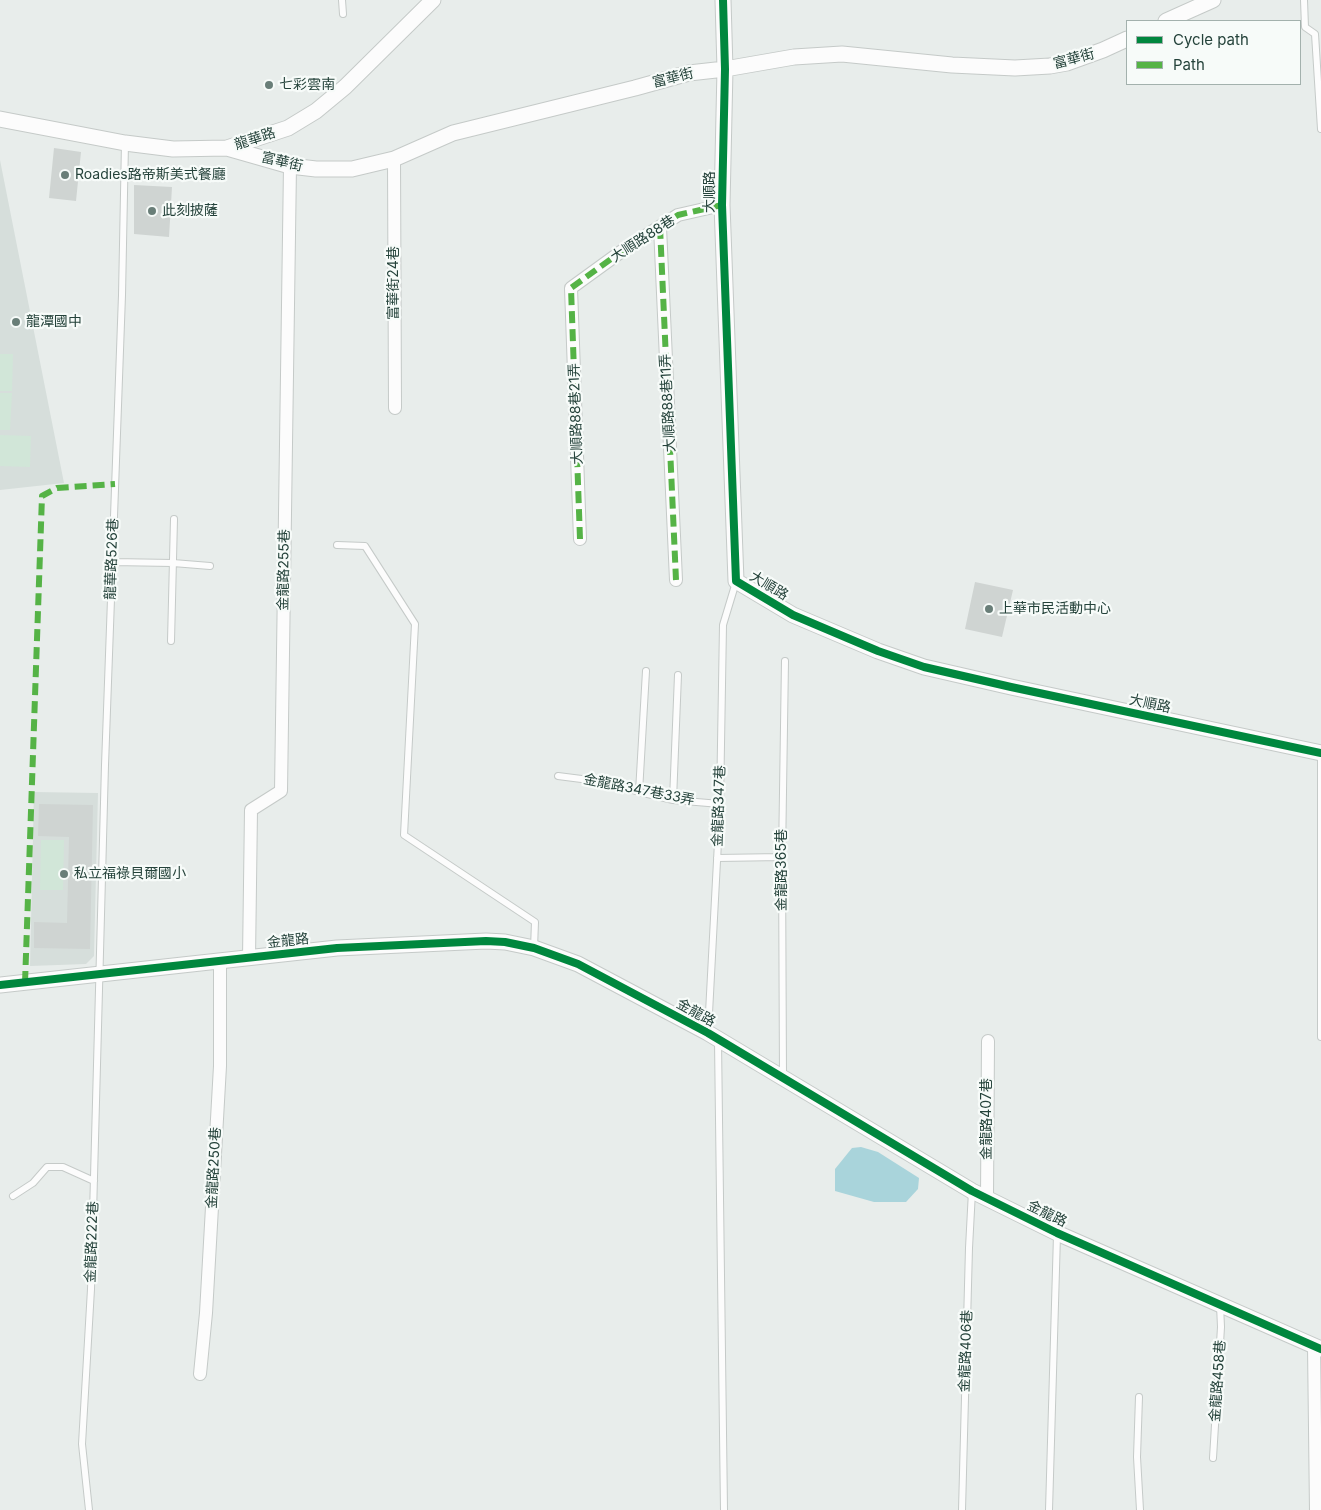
<!DOCTYPE html>
<html>
<head>
<meta charset="utf-8">
<style>
  body { margin:0 }
  #map { position:relative; width:1321px; height:1510px; overflow:hidden; background:#e8edeb; font-family:Inter,sans-serif }
  canvas { display:block }
  .legend { position:absolute; left:1126px; top:20px; width:175px; height:65px; box-sizing:border-box; background:#f7fbf9; border:1px solid #a3b1ad; margin:0; padding:6px 9px; list-style:none; font-size:15px; color:#24423a }
  .legend li { display:flex; align-items:center; gap:10px; height:25px }
  .legend b { width:25px; border:1px solid #a3b1ad }
</style>
</head>
<body>
<div id="map">
<canvas width="1321" height="1510"></canvas>
<ul class="legend">
<li><b style="height:6px;background:#00873e"></b>Cycle path</li>
<li><b style="height:6px;background:#55b346"></b>Path</li>
</ul>
</div>
<script>
const c = document.querySelector('canvas').getContext('2d');
c.lineJoin = 'round';
function paint(path, color) { c.fillStyle = color; c.fill(path, 'evenodd'); }
function strokePath(path, color, width, dash) { c.strokeStyle = color; c.lineWidth = width; c.lineCap = dash ? 'butt' : 'round'; c.setLineDash(dash || []); c.stroke(path); }
function write(font, color, halo, rows, align = 'center') {
  c.font = font + ' Inter,"Noto Sans TC",sans-serif'; c.lineWidth = 4.5; c.setLineDash([]); c.textBaseline = 'middle'; c.strokeStyle = halo; c.fillStyle = color; for (const [text, x, y, turn = 0] of rows) {
    c.save(); c.translate(x, y); c.rotate((+turn || 0) * Math.PI / 180); c.textAlign = isNaN(turn) ? turn : align; if (halo) c.strokeText(text, 0, 0); c.fillText(text, 0, 0); c.restore();
  }
}
const built = new Path2D(`
  M0 160 64 483 0 490Z
  M34 792 98 793 94 956 86 964 30 966Z`);
const green = new Path2D(`
  M0 354H13L12 391H0Z
  M0 393H12L10 430H0Z
  M0 435 31 436 30 467 0 466Z
  M41 840H64L63 890H40Z`);
const water = new Path2D(`
  M861 1147 878 1152 919 1178 918 1189 906 1202H874L835 1191V1169L852 1148Z`);
const building = new Path2D(`
  M54 148 81 152 76 201 49 198Z
  M134 185 172 187 169 237 134 234Z
  M975 582 1013 590 1002 637 965 629Z
  M39 804 93 805 90 949 34 948V922L67 923 69 837 38 836Z`);
const service = new Path2D(`
  M342 0 343 14
  M1304 0 1305 27 1315 34 1321 129
  M337 545 365 546 415 624 404 835 535 922 534 948
  M112 562 173 563 210 566
  M171 641 174 519
  M1321 753V1037
  M558 776 605 782 639 792 673 800 720 804
  M639 792 646 671
  M673 800 678 675
  M717 858 782 857
  M708 1032 720 804 723 625 736 582
  M718 1041 724 1510
  M783 1078 782 857 785 661
  M13 1196 33 1183 47 1167H63L94 1181
  M1139 1397 1137 1457 1140 1510
  M1213 1458 1221 1327 1220 1305
  M89 1510 82 1444 91 1289 105 765 122 295 125 143
  M962 1510 969 1248 972 1191
  M1049 1510 1057 1235`);
const minor = new Path2D(`
  M394 159 395 408
  M660 227 676 580
  M580 539 571 288 622 251 678 215 722 205
  M249 958 251 810 281 791 290 166
  M987 1198 988 1041
  M1314 1346 1316 1510
  M200 1374 206 1313 220 1066V961`);
const tertiary = new Path2D(`
  M723 0 725 69 722 205 736 581 793 615 878 651 924 667 1011 687 1321 753
  M1166 21 1213 0
  M0 119 125 143 173 149 227 148 288 128 316 111 345 87 433 0
  M227 148 290 166 316 169H352L394 159 453 133 635 88 689 73 725 69 794 57 842 54 952 65 1015 68 1050 66 1067 63 1103 50 1127 39
  M0 985 337 948 486 941 505 942 534 948 578 964 708 1033 972 1191 1057 1233 1321 1349`);
const quiet = new Path2D(`
  M660 227 676 580
  M580 539 571 288 622 251 678 215 722 205
  M25 983 42 496 57 488 115 484`);
const cycleway = new Path2D(`
  M723 0 725 69 722 205 736 581 793 615 878 651 924 667 1011 687 1321 753
  M0 985 337 948 486 941 505 942 534 948 578 964 708 1033 972 1191 1057 1233 1321 1349`);
const markers = [
  [269,85,5,"#697e78"],
  [65,175,5,"#697e78"],
  [152,211,5,"#697e78"],
  [16,322,5,"#697e78"],
  [989,609,5,"#697e78"],
  [64,874,5,"#697e78"]
];
const streetNames = [
  ["富華街",1074,59,-15],
  ["富華街",673,78,-14],
  ["龍華路",255,139,-18],
  ["富華街",282,162,13],
  ["大順路",710,192,-90],
  ["大順路88巷",643,239,-33],
  ["富華街24巷",394,283,-90],
  ["大順路88巷11弄",668,403,-93],
  ["大順路88巷21弄",576,414,-92],
  ["龍華路526巷",112,559,-88],
  ["金龍路255巷",284,570,-89],
  ["大順路",769,586,31],
  ["大順路",1150,704,12],
  ["金龍路347巷33弄",639,790,11],
  ["金龍路347巷",719,806,-88],
  ["金龍路365巷",782,870,-90],
  ["金龍路",288,941,-6],
  ["金龍路",696,1013,29],
  ["金龍路407巷",987,1119,-90],
  ["金龍路250巷",214,1168,-87],
  ["金龍路",1047,1214,26],
  ["金龍路222巷",92,1242,-88],
  ["金龍路406巷",966,1351,-88],
  ["金龍路458巷",1218,1381,-86]
];
const poiNames = [
  ["七彩雲南",279,85],
  ["Roadies路帝斯美式餐廳",75,175],
  ["此刻披薩",162,211],
  ["龍潭國中",26,322],
  ["上華市民活動中心",999,609],
  ["私立福祿貝爾國小",74,874]
];
paint(built, '#d6dedb');
paint(green, '#d1e6d8');
paint(water, '#a9d4db');
paint(building, '#cfd4d2');
strokePath(service, '#c5cac8', 8);
strokePath(minor, '#c5cac8', 14);
strokePath(tertiary, '#c5cac8', 17);
strokePath(service, '#fcfcfc', 6);
strokePath(minor, '#fcfcfc', 12);
strokePath(tertiary, '#fcfcfc', 15);
strokePath(quiet, '#55b346', 6, [12, 6]);
strokePath(cycleway, '#00873e', 8);
for (const [x, y, r, color] of markers) { const dot = new Path2D(); dot.arc(x, y, r, 0, 2 * Math.PI); c.fillStyle = color; c.fill(dot); strokePath(dot, '#f7fbf9', 2); }
write('14px', '#24423a', '#f7fbf9', streetNames);
write('14px', '#24423a', '#f7fbf9', poiNames, 'left');
</script>
</body>
</html>
